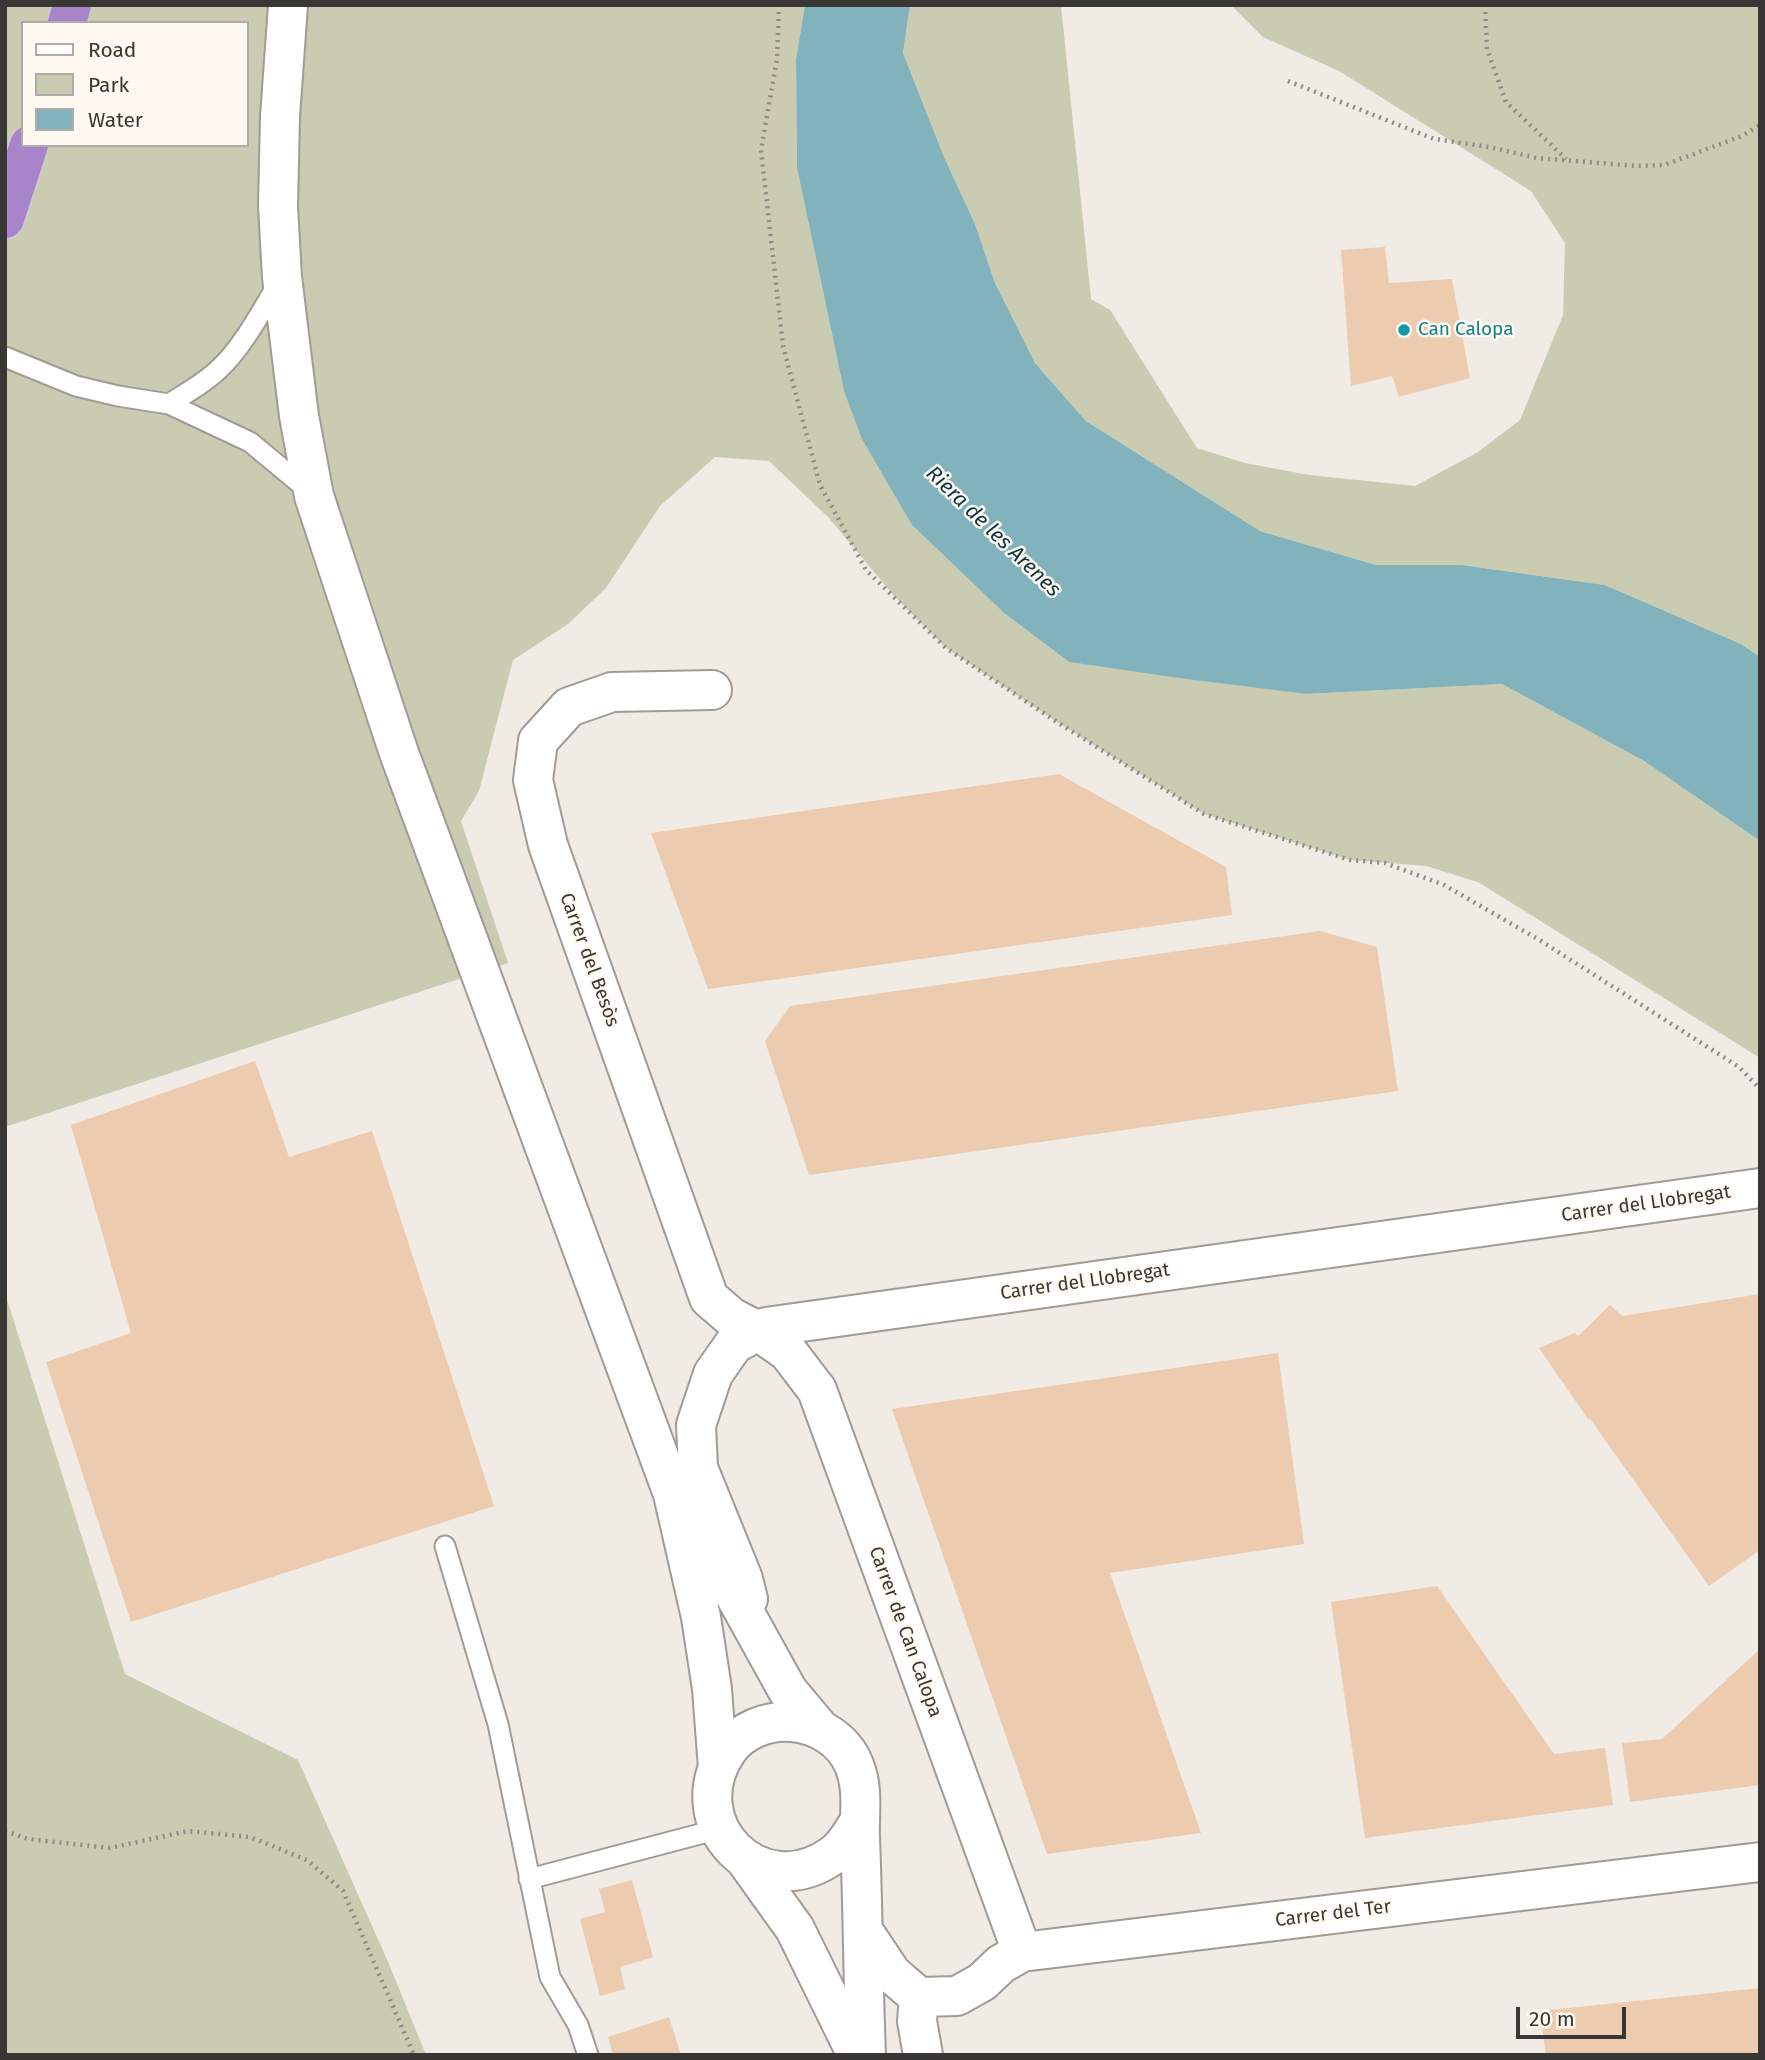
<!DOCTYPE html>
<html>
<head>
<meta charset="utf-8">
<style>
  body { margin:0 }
  #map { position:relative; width:1765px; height:2060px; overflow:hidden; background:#f1ebe5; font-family:"Fira Sans",sans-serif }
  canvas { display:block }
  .frame { position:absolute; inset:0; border:7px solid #393734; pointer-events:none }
  .legend { position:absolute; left:21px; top:21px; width:228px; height:126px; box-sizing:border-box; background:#fff9f2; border:2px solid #b0aba6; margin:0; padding:9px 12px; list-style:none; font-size:21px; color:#393734 }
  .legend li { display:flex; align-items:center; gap:14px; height:35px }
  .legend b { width:35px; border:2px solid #b0aba6 }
  .scale { position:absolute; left:1516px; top:2007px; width:110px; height:32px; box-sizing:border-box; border:4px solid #393734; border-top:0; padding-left:9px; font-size:21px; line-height:24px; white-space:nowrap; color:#393734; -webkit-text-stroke:5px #fff9f2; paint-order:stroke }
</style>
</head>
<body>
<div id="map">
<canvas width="1765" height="2060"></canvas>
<div class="frame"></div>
<ul class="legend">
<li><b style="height:9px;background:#fff"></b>Road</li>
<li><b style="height:19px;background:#caccb1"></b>Park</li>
<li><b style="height:19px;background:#82b3bc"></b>Water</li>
</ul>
<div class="scale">20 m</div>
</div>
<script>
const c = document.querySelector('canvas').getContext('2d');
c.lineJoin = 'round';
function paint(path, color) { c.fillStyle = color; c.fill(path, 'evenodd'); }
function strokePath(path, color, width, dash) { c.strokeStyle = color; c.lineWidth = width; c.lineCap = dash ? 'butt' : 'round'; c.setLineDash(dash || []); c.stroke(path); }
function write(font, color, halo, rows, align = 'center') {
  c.font = font + ' "Fira Sans",sans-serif'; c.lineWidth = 5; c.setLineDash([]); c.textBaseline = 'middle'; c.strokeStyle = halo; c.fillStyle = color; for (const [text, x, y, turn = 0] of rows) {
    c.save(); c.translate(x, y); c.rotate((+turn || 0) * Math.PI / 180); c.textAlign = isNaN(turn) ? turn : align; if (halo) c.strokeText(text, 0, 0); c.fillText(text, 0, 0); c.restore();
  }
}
const green = new Path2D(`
  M5 5H805L796 59 797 168 844 391 912 525 1004 613 1069 662 1306 694 1502 684 1644 761 1760 841V1058L1478 882 1426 866 1350 860 1204 814 1057 722 946 648 895 597 828 517 769 461 715 457 660 506 606 588 568 624 513 660 479 791 461 821 508 963 5 1127ZM23 23H247V145H23Z
  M910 5H1061L1091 299 1110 310 1197 448 1245 463 1309 475 1415 486 1478 452 1520 420 1563 315 1565 243 1531 191 1339 71 1263 37 1231 5H1760V657L1741 644 1605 585 1463 565H1376L1260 531 1086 421 1035 363 995 283 975 224 944 157 903 53Z
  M5 1293 125 1674 298 1760 389 1964 426 2055H5Z`);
const water = new Path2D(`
  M805 5H910L903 53 944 157 975 224 995 283 1035 363 1086 421 1260 531 1376 565H1462L1605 585 1741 644 1760 657V841L1644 761 1502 684 1306 694 1179 678 1069 662 1004 613 912 525 862 439 844 391 797 168 796 59Z`);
const building = new Path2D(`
  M1385 247 1389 283 1452 279 1470 378 1399 397 1392 376 1351 386 1341 250Z
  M1059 774 1226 867 1232 915 708 989 651 833Z
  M1320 931 1377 947 1398 1091 809 1175 765 1041 790 1006Z
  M255 1061 289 1157 372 1131 494 1506 131 1622 46 1362 131 1333 71 1125Z
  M1760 1294V1550L1709 1586 1590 1419H1588L1539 1348 1575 1333 1578 1336 1610 1305 1622 1316Z
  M1278 1353 1304 1544 1110 1573 1201 1833 1047 1854 892 1409Z
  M1437 1586 1554 1754 1605 1748 1613 1805 1365 1838 1331 1602Z
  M1760 1649V1785L1630 1802 1622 1743 1662 1739Z
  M632 1880 653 1957 620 1967 625 1989 600 1996 580 1919 605 1912 599 1889Z
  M1760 1988V2055H1546L1540 2011Z
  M669 2017 681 2055H613L608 2037Z`);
const path = new Path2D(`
  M779 5 777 59 761 150 783 346 820 485 866 570 946 648 1057 722 1204 814 1350 860 1385 863 1444 885 1541 941 1739 1067 1760 1089
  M1485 5 1487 49 1506 102 1566 159
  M1288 81 1434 139 1489 147 1537 158 1637 166 1664 165 1742 136 1760 125
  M5 1831 28 1839 110 1848 188 1831 250 1837 307 1860 343 1891 414 2055`);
const lane = new Path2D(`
  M5 357 76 386 118 396 169 404 250 442 309 491
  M169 404C186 393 205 383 219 369 242 348 263 309 279 282
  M445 1546 498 1724 550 1977 578 2025 588 2055
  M529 1879 719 1829`);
const street = new Path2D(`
  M712 690 612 692 569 707 538 741 533 780 548 845 709 1298 731 1317 758 1331 788 1352 817 1390 1022 1952
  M748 1599 743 1579 698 1468 696 1425 713 1374 734 1344 766 1327 1760 1188
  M919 1997 957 1996 982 1982 1001 1964 1022 1952 1760 1862`);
const secondary = new Path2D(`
  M288 5 280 117 278 206 282 277 299 416 314 496 399 753 673 1494 701 1617 712 1689 718 1768
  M691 1522 722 1572 788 1691 819 1728
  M859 1822C852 1833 845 1847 833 1855 761 1907 678 1824 727 1751 741 1730 768 1720 792 1722 818 1724 844 1740 854 1765 864 1789 859 1812 860 1838 863 1910 863 1982 866 2055
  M747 1862 795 1929 857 2055
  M864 1932 892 1974 919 1997 917 2021 923 2055`);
const highway = new Path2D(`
  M67 23 72 5
  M5 219 29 145`);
const markers = [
  [1404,330,7,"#0f9aa8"]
];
const cultureNames = [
  ["Can Calopa",1418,330]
];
const streetNames = [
  ["Carrer del Besòs",589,960,70],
  ["Carrer del Llobregat",1646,1204,-8],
  ["Carrer del Llobregat",1085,1282,-8],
  ["Carrer de Can Calopa",905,1632,70],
  ["Carrer del Ter",1333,1914,-7]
];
const waterNames = [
  ["Riera de les Arenes",993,532,44]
];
paint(green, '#caccb1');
paint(water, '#82b3bc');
paint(building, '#edcbaf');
strokePath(lane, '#a09b95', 23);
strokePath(street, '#a09b95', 42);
strokePath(secondary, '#a09b95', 42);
strokePath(highway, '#cccbca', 42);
strokePath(path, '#8e8a86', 4.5, [2, 5]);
strokePath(lane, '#fff', 19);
strokePath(street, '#fff', 38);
strokePath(secondary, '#fff', 38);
strokePath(highway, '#a884cb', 38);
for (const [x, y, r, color] of markers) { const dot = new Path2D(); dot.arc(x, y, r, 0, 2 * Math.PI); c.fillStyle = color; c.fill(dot); strokePath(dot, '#fff9f2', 2.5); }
write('19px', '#0d838f', '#fff9f2', cultureNames, 'left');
write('19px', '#393734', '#fff9f2', streetNames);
write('italic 21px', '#073840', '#fff9f2', waterNames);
</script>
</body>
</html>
